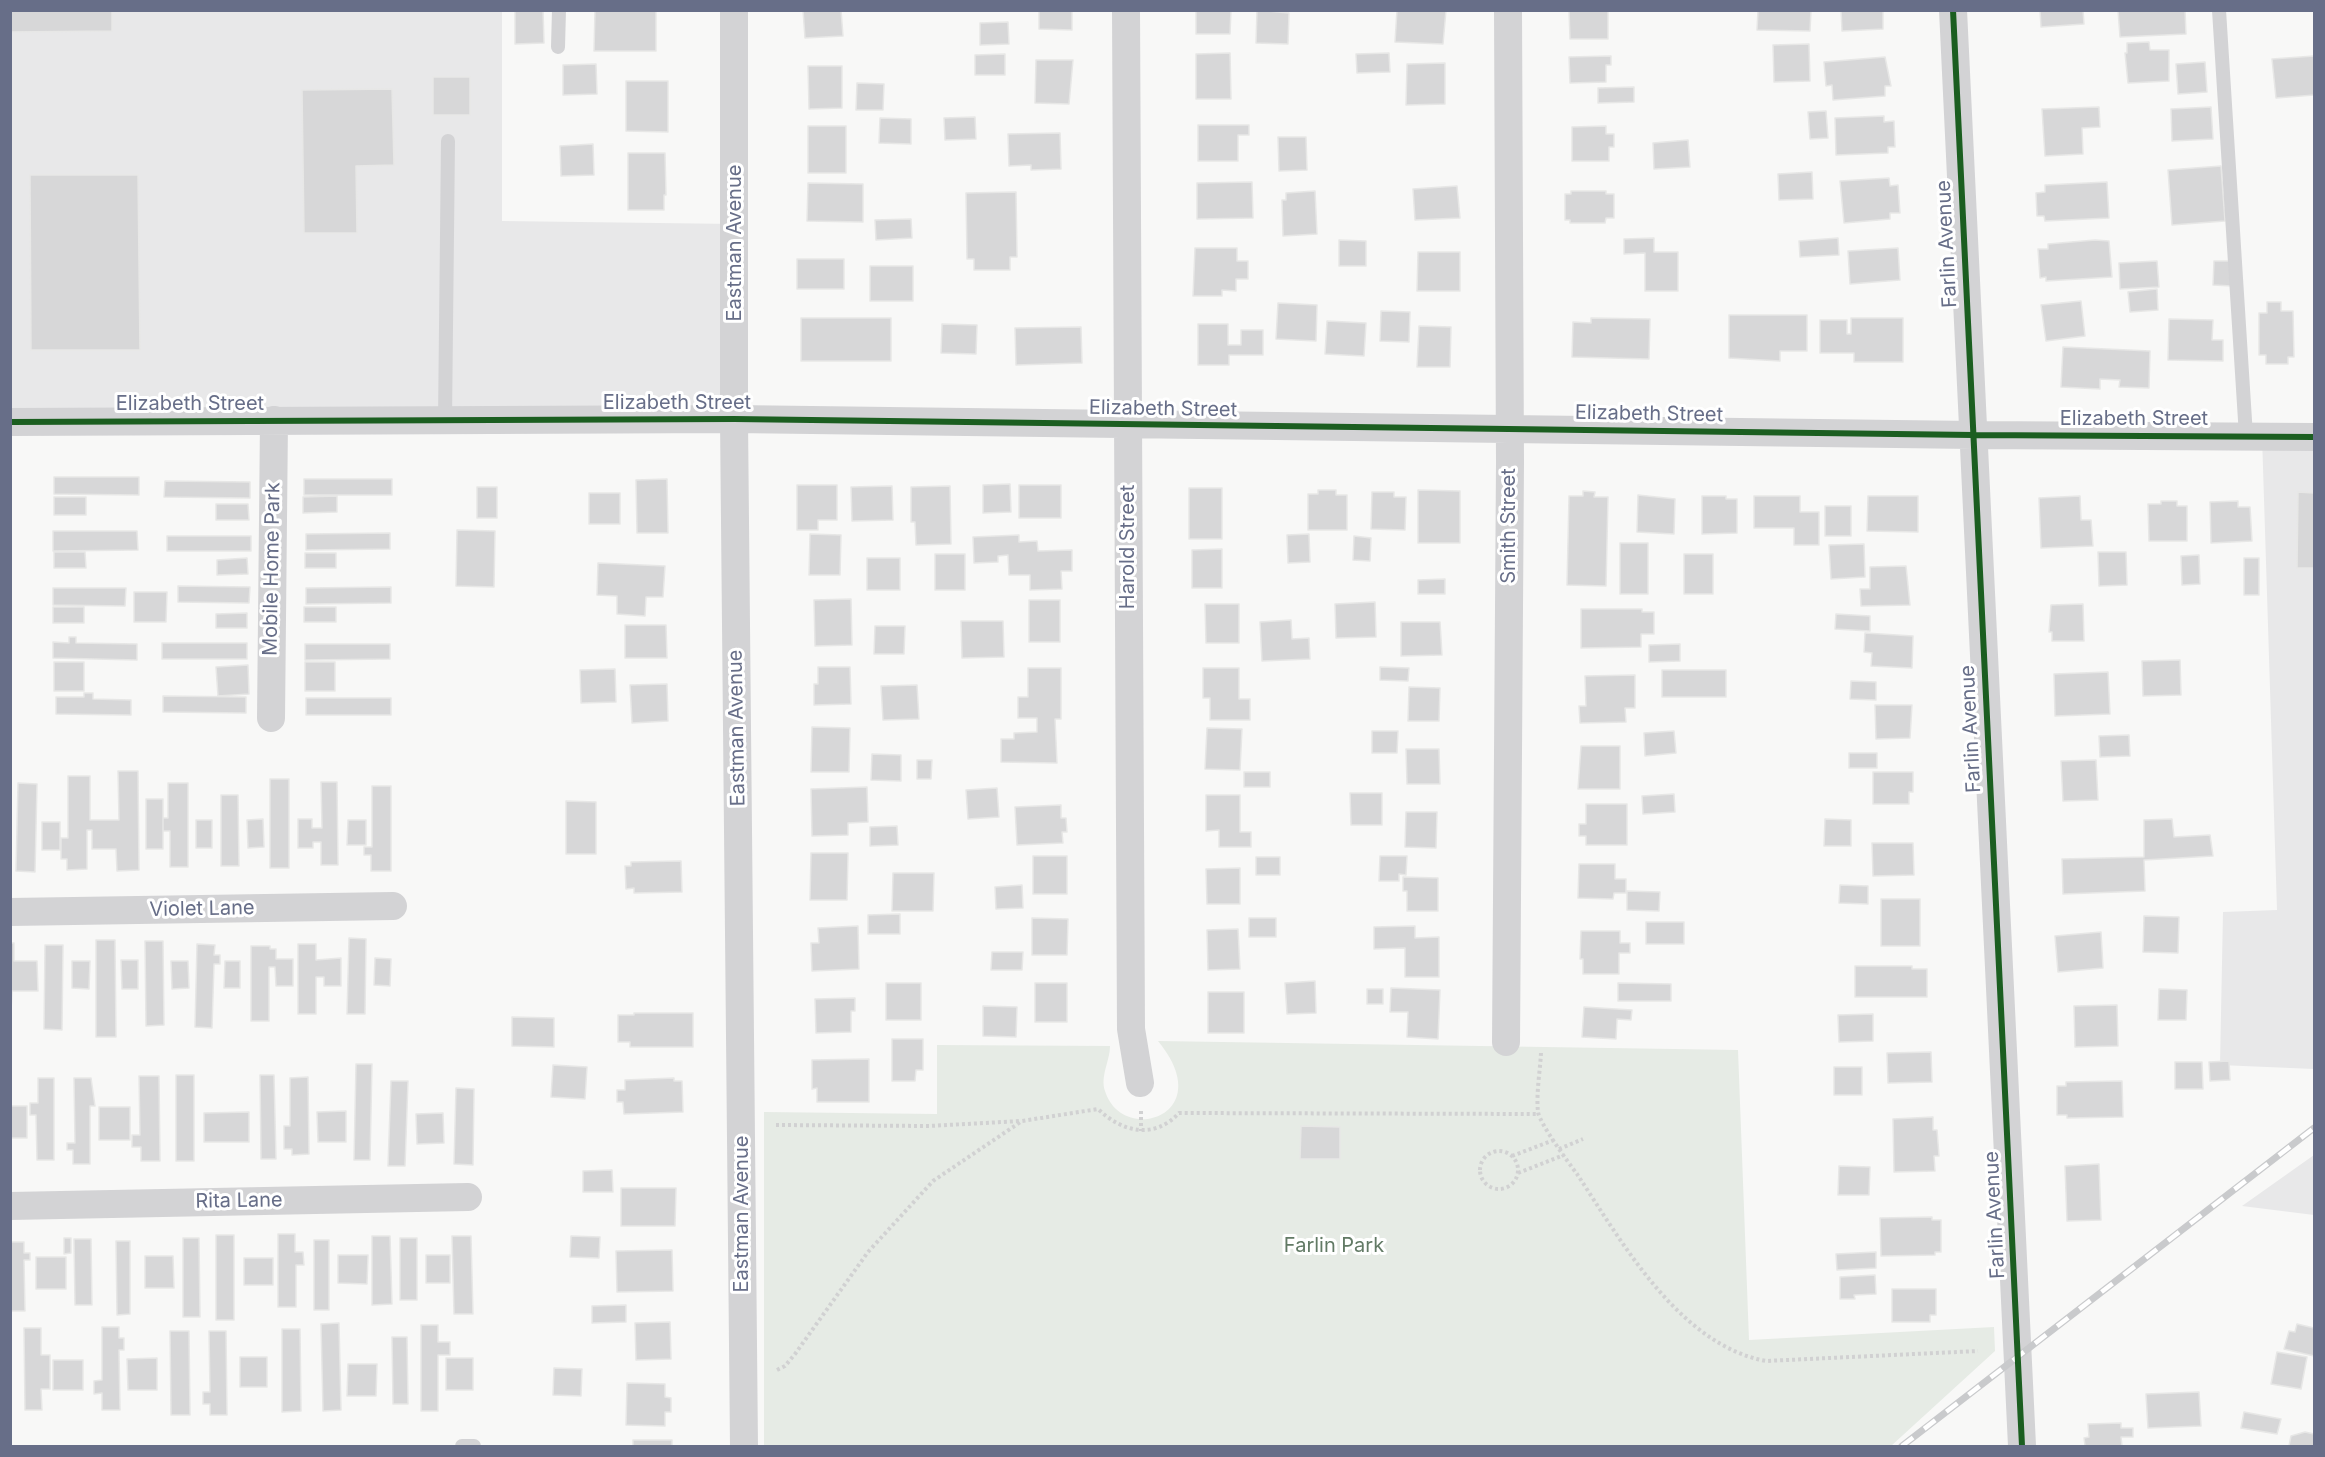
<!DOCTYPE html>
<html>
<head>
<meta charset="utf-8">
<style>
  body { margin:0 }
  #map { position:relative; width:2325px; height:1457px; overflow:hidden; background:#f8f8f7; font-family:Inter,sans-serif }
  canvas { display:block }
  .frame { position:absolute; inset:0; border:12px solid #676e88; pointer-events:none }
</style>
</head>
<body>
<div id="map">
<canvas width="2325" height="1457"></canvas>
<div class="frame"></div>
</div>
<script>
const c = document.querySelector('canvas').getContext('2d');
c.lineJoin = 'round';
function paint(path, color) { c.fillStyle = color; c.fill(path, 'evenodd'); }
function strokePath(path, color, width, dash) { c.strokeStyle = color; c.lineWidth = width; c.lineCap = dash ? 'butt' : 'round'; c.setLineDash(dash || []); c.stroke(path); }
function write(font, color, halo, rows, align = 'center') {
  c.font = font + ' Inter,sans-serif'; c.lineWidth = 6; c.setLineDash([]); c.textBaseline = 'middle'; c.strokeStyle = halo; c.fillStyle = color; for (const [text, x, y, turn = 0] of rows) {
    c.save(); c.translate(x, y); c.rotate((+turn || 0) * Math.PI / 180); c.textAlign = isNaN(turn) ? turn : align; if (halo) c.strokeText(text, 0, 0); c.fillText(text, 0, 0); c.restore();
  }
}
const built = new Path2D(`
  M10 11H502V221L736 224 734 419 11 422Z
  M2262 436 2314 437V1069L2220 1065 2223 912 2277 910Z
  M2314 1155V1215L2242 1206Z`);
const green = new Path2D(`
  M1158 1041 1738 1050 1749 1340 1994 1327 1995 1351 1891 1446H764V1112L937 1114V1045L1110 1046C1110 1061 1100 1076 1105 1091 1122 1146 1220 1116 1158 1041Z`);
const building = new Path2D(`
  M10 10H112V31L10 32Z
  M515 10H543L544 43 515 44Z
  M595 10H656V51H594Z
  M803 10H841L843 36 805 38Z
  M1039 10H1072V30L1039 29Z
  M1196 10H1231L1230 34H1196Z
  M1257 10 1289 13 1288 44 1256 43Z
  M1397 10H1446L1443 44 1395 42Z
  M1569 10H1608V39H1570Z
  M1758 10H1811L1810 31 1757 30Z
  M1841 10H1883V29L1842 31Z
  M2040 10H2083L2084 24 2041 27Z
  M2118 10H2185L2186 34 2120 37Z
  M1008 22 1009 44 980 45V23Z
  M2149 42 2150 50H2169V81L2128 83 2125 53H2127V43Z
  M1809 44 1810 81 1774 82 1773 45Z
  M1230 53 1231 99H1196V54Z
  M1389 53 1390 72 1357 73 1356 54Z
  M1005 54V75H975V55Z
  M1611 56V65H1606V82L1570 83 1569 57Z
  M2314 56V95L2276 98 2272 59Z
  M1885 57 1891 86H1885V96L1833 100 1832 85 1826 86 1824 62Z
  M1036 60H1073L1069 104 1035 103Z
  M2205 62 2207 92 2178 94 2176 64Z
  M1445 63V104L1406 105 1407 64Z
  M596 64 597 94 563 95V65Z
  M808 66H842V108L809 109Z
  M433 77H470V115H433Z
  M626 81H668V132L626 131Z
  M857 83 884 84 883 110H856Z
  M1634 87V102L1598 103V88Z
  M392 89 394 165 356 166 357 233H304L302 90Z
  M2099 107 2100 127 2082 128 2083 154 2045 156 2042 109Z
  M2211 107 2213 139 2172 141 2171 109Z
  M1826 111 1828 138 1810 139 1808 112Z
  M1884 116V122L1894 121 1895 147H1888V153L1836 155 1835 118Z
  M975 117 976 139 945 140 944 118Z
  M880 118 911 119V144L879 143Z
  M1198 125H1249V135H1238V161H1198Z
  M808 126H846V173H808Z
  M1606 126V134H1614V147H1609V161H1572V127Z
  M1060 133 1061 169 1031 170V165L1009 166 1008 134Z
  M1278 137H1306L1307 170 1279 171Z
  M1688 140 1690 167 1654 169 1653 143Z
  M593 144 594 175 561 176 560 146Z
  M628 153H665L666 195H664V210H628Z
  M2221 166 2225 221 2172 225 2168 170Z
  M1812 172 1813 199 1779 200 1778 174Z
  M30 175H138L140 350H31Z
  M1889 178 1890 186 1898 185 1900 213H1890V219L1844 223 1840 181Z
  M1252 182 1253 218 1197 219V183Z
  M2107 182 2109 218 2045 221 2044 216H2037L2036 193 2045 192V185Z
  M808 183 863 184V222L807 221Z
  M1457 186 1460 218 1415 220 1413 189Z
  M1315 191 1317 234 1283 236 1282 200H1286V193Z
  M1571 191H1606V194H1614V218H1606L1605 223H1570V220H1565V194H1571Z
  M1016 192 1017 257H1010V270H974V259H967L966 193Z
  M911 219 912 238 876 240 875 220Z
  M1654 238V252H1678V291H1645V253L1624 254V239Z
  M1838 238 1839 255 1800 257 1799 241Z
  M1339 240 1366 241V266H1339Z
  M2095 240 2109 241 2112 277 2046 281V277L2040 278 2038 249H2048V244Z
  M1195 248H1237V261H1248V279H1236V291L1222 290V296H1193Z
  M1898 248 1900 280 1850 284 1848 251Z
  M1418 252H1460V291H1417Z
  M797 259H844V289H797Z
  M2157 261 2159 287 2120 289 2119 263Z
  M2214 261H2232V286L2213 285Z
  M870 266H913V301H870Z
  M2157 289 2158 310 2130 312 2128 292Z
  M2081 301 2085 336 2046 341 2041 305Z
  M2267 302H2281V311H2293L2294 357H2288V364H2266V355H2259V313H2267Z
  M1278 303 1317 305 1316 341 1276 339Z
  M1381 311 1410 312 1409 342 1380 341Z
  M1729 315H1807V351H1780V361L1729 358Z
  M801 318H891V361H801Z
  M1591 318 1650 319 1649 359 1572 357 1573 322 1591 323Z
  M1851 318H1903V362H1854V353H1820V320H1847V334H1851Z
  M2169 319 2213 320 2212 340H2223V361L2168 360Z
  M1327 321 1366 323 1364 356 1325 354Z
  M942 324 977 325 976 354 941 353Z
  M1198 324H1228V345H1241V330H1263V355H1229V365H1198Z
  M1419 326 1451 327 1450 367H1417Z
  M1081 327 1082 363 1016 365 1015 328Z
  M2063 347 2150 351 2149 388 2119 387 2120 380 2100 379V389L2061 387Z
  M54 477H139V495L54 494Z
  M304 479H392V495H304Z
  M667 479 668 533H637L636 480Z
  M165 481 250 482V498L164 497Z
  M1010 484 1011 512 983 513V485Z
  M797 485H837V520H818V530H797Z
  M1019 485H1061V518H1019Z
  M892 486 893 520 852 521 851 487Z
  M950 486 951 544 916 545 915 522H911V487Z
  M477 487H497V518H477Z
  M1189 488H1222V539H1189Z
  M1318 490H1336V495H1347V530H1308V494H1318Z
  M1418 490 1460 491V543H1418Z
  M1583 491 1595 492 1594 497H1608L1606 586 1567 585 1569 496H1583Z
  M1372 492H1394V497H1406L1405 530 1371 529Z
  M2298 492 2314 493V568H2297Z
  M589 493H620V524H589Z
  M1638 495 1675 499 1674 534 1637 532Z
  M337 496V512L303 513V497Z
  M1702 496H1726V499H1737V533L1702 534Z
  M1754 496H1800V512H1819V545H1794V528H1754Z
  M1868 496H1918V532L1867 531Z
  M2080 496 2081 520H2091L2093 546 2041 548 2039 498Z
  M54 497H86V515H54Z
  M2161 501H2177V506H2187V541H2149L2148 504H2161Z
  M2238 501V507H2250L2252 541 2211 543 2210 502Z
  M216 504H248L249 520H216Z
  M1825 506H1851V536H1825Z
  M457 530 495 531 494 587 456 586Z
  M53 531H137L138 550 53 551Z
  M390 533V549L306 550V534Z
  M810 534 841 535 840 575H809Z
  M1309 534 1310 562 1288 563 1287 535Z
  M1019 535V542L1037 541 1038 551 1072 550V571H1061L1062 589 1030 590V575H1009L1008 555 998 556V562L974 563 973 537Z
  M167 536H251V551H167Z
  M1354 536 1371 538 1370 561 1353 560Z
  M1620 543H1648V594H1620Z
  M1864 544 1865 577 1831 579 1829 545Z
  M1222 549V588H1192V550Z
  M54 552H85L86 568H54Z
  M2098 552H2126L2127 585 2099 586Z
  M305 553H336V568H305Z
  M935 554H965V590H935Z
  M1684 554H1713V594H1684Z
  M2199 555 2200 584 2182 585 2181 556Z
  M247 558 248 574 217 575V560Z
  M867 558H900V590H867Z
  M2244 558H2259V595H2244Z
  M598 563 665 566 663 597H646L645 616 617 614V596L597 595Z
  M1906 566 1910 605 1861 606 1860 589H1870V567Z
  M1445 579V594H1418V580Z
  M178 586 250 587 249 603 178 602Z
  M391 587V603L306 604V588Z
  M53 588H126L125 606 53 605Z
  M134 592H167L166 622H134Z
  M851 599 852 645 815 646 814 600Z
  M1029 600H1060V642H1029Z
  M1375 602 1376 637 1336 638 1335 604Z
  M1205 604H1239V643H1206Z
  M2083 604 2084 641H2052V632H2049L2051 605Z
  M53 607H84V623H53Z
  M304 607H336V622H304Z
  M1581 609H1642V612H1654V634H1641V647L1581 648Z
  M247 613V628H216V614Z
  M1836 614 1870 616V631L1835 629Z
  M1291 620 1292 639 1309 638 1310 659 1262 661 1260 622Z
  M961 621H1003L1004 657 962 658Z
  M1401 622H1440L1442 655 1401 656Z
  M625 625H666L667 658H625Z
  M875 626H905L904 654H874Z
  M1865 633 1913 636 1912 668 1871 666 1872 653 1864 652Z
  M69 637H76V643L137 644V660L53 658V642L69 643Z
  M162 643H247V659H162Z
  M305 644H390V659L305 660Z
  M1680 644V661L1649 662V645Z
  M2180 660 2181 695 2143 696 2142 661Z
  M54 662H84V691H54Z
  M305 662H335V691H305Z
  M248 665 249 694 218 696 216 667Z
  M818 667H850L851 704 814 705V684H818Z
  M1380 667 1409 668 1408 681 1380 680Z
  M1028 668H1061V719H1055L1057 763 1001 762V739H1014V733L1037 732V718H1018V697H1028Z
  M1203 668H1239V699H1250V720H1210V698H1203Z
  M615 669 616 702 581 703 580 670Z
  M1662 670H1726V697H1662Z
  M2108 672 2110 714 2055 716 2054 674Z
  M1635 675V708H1625L1626 722 1580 723 1579 706H1586L1585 676Z
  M1851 681 1876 682V700L1850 699Z
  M667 684 668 721 632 723 630 685Z
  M917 685 919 719 883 720 881 686Z
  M1409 687 1440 688 1439 721H1408Z
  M84 693H93V699L131 700V715L56 714V697H84Z
  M163 696 246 697V713L163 712Z
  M306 698H391V715H306Z
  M1875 705H1912L1910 738 1876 739Z
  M812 727 850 728 849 772H811Z
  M1207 728 1242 729 1240 770 1205 769Z
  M1372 731H1398L1397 753H1372Z
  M1674 731 1676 753 1645 756 1644 733Z
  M2129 735 2130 756 2100 757 2099 736Z
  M1581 746H1620V789H1578Z
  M1406 749H1439L1440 784H1407Z
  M1849 753H1877V768H1849Z
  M872 754 901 755V781L871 780Z
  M917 760H932L931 779H917Z
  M2096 760 2098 800 2063 801 2061 761Z
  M118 771H138L139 870 117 871 116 849H92V830H87V869L67 870V859H61V838H68V776H90V820H119Z
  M1244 772H1270V787H1244Z
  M1873 772H1913V792H1909V804H1873Z
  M270 779H289V868H270Z
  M321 782H337L338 865H321V842H313V848H298V819H312V828H322Z
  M18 783 37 784 35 872 16 871Z
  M168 783H188V867H170V831H163V818H168Z
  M372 786H391V871H371V855H364V847H372Z
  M867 787 868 822 848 823V835L812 836 811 789Z
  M997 788 999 817 968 819 966 790Z
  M1350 793H1382V825H1351Z
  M1674 794 1675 812 1643 814 1642 796Z
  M221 795H238L239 866H221Z
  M1206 795H1240V832H1251V847H1219V830L1206 831Z
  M146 799H163V849H146Z
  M566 801 596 802V854H566Z
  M1586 804H1627V845H1586V836H1579V824H1586Z
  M1061 805V818H1066L1067 832H1062L1063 843 1017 845 1015 807Z
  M1406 812H1437L1436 848 1405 847Z
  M263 819 264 847 248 848 247 820Z
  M1825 819 1851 820V846H1824Z
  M2172 819 2174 837 2210 835 2213 856 2144 860 2145 891 2063 894 2062 859 2144 857V820Z
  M196 820H212V848H196Z
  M348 820H366V845H347Z
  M42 822H60V850H42Z
  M897 826 898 845 870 846V827Z
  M1872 843H1913L1914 875 1873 876Z
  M811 853H848L847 900H810Z
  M1033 856H1067V894H1033Z
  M1380 856H1407L1406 875 1399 874V881H1379Z
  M1256 857H1280V875H1256Z
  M681 861 682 892 634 893V888L626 889 625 866H631V862Z
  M1579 864H1615V879H1626V893H1614L1613 899 1578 898Z
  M1240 868V904H1207L1206 869Z
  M893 873H934L933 911H892Z
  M1403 877 1438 878V911H1407V891H1403Z
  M1022 885 1023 908 996 909 995 887Z
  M1840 885 1868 886V904L1839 903Z
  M1627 891 1660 892 1659 911 1627 910Z
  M1881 899H1920V946H1881Z
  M900 914V934H868V915Z
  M2144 916 2179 917 2178 953 2143 952Z
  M1032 918 1068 919 1067 955H1032Z
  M1249 918H1276V937H1249Z
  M1646 922H1684V944H1646Z
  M858 926 859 969 812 971 811 943H819L818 928Z
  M1415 926V938L1439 937V977H1405V948L1374 949V927Z
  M1238 929 1240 969 1208 970 1207 930Z
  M1581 931H1620V943H1630V953H1619V974H1583V959H1580Z
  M2101 932 2103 968 2058 972 2055 936Z
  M349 938 366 939 365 1014H347Z
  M96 940H115L116 1037H96Z
  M145 941H163L164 1025 146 1026Z
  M10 943H14V961H37L38 991H12L10 1031Z
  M197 944 215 945 214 955H220V964H214L212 1028 195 1027Z
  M298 944H316V960L341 958V986H324V977H316V1014H298Z
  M45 945H63L62 1030 44 1029Z
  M251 946H270V949H276V959H293V986H276L275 967H269V1021H251Z
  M992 952H1023L1022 970H991Z
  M375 958 391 959 390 986 374 985Z
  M121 960H138V989H122Z
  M72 961H90L89 989 72 988Z
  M171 961H188L189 988 172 989Z
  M225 961H240V988H224Z
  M1855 966H1912V969H1927V997H1855Z
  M1315 981 1316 1013 1287 1014 1285 983Z
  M886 983H921V1020H886Z
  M1035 983H1067V1022H1035Z
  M1618 983 1671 984V1001H1618Z
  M1391 988 1440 990 1438 1039 1407 1037 1408 1012H1390Z
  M1367 989H1383V1004H1367Z
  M2159 989 2187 990 2186 1020H2158Z
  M1208 992H1244V1033H1208Z
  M855 998V1011H851V1032L816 1033 815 999Z
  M2117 1005 2118 1046 2075 1047 2074 1006Z
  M983 1006 1017 1007 1016 1037 983 1036Z
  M1584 1007 1632 1010 1631 1020 1617 1019 1616 1039 1582 1037Z
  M634 1013H693V1047H630V1042H618V1015H634Z
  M1873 1014V1041L1839 1042 1838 1015Z
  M512 1017 554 1018V1047L512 1046Z
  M892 1039H923V1070H916L915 1081H892Z
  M1931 1052 1932 1082 1888 1083 1887 1053Z
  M869 1059V1102H817V1088L812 1089V1060Z
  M2229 1061 2230 1080 2210 1081 2209 1062Z
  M2175 1062H2202L2203 1089H2175Z
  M356 1064H372L370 1160H354Z
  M553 1065 587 1067 585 1099 551 1097Z
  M1834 1067H1862V1095H1834Z
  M176 1075H194V1161H176Z
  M260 1075H274L276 1159H261Z
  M139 1076H159L160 1161H141V1147H132V1135H140Z
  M308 1077 309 1154 292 1155V1149H284V1126H290V1078Z
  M38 1078H54V1160H37L36 1115H30V1103H38Z
  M74 1078H91L95 1106H90V1164H73V1150H67V1143H75Z
  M674 1078V1081H682L683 1112 624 1114 623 1102H617V1090H625V1080Z
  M391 1081H408L405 1166H388Z
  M2122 1081 2123 1117 2067 1118V1115H2057V1086H2066V1082Z
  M456 1088 474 1089 473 1165 454 1164Z
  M10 1106H27V1138H10Z
  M99 1107H130V1140H99Z
  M346 1111V1142H318L317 1112Z
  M249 1112V1142H204V1113Z
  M443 1113 444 1143 417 1144 416 1114Z
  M1933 1117V1130H1937L1939 1156H1934L1935 1171 1894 1172 1893 1119Z
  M1301 1126 1340 1127V1159H1300Z
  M2099 1164 2101 1220 2067 1221 2065 1166Z
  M1839 1166 1870 1167 1869 1195H1838Z
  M612 1170 613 1192H583V1171Z
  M621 1188H676L675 1226H621Z
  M1932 1217V1220H1941V1252H1935V1255L1881 1256 1880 1218Z
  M278 1234H295V1252H303L304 1265H296V1307H278Z
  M216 1235H234V1320H216Z
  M372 1236H390L392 1304 372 1305Z
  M452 1236H471L473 1314H454Z
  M571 1236 600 1237 599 1258 570 1257Z
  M64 1238H71V1253L64 1254Z
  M183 1238H199L200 1317H183Z
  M400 1238H417V1300H400Z
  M74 1239H91L92 1305H75Z
  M314 1240H329V1310H314Z
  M116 1241H130V1314L117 1315Z
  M10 1242H24V1253H30V1260H24L25 1311H10Z
  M672 1250 673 1291 617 1292 616 1251Z
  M1876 1252V1268L1837 1270 1836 1254Z
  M338 1255H368L367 1284 338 1283Z
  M426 1255H450V1283H426Z
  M145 1256H173L174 1288H145Z
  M36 1257H66V1289H36Z
  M244 1258H273V1285H244Z
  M1875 1275 1876 1294 1854 1295 1855 1299H1840V1277Z
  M1892 1289H1936V1315H1930V1322H1892Z
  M626 1305V1322L592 1323V1306Z
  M670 1322 671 1359 636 1360 635 1323Z
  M339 1323 341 1410 323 1411 321 1324Z
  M2297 1324 2314 1328V1356L2284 1349 2289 1331 2295 1332Z
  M421 1325H438V1342H450V1355H438V1411H421Z
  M102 1327H119V1338H124V1350H119L120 1410H102V1393L94 1394V1381L102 1380Z
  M24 1328H41V1355H50V1389H41L42 1410H25Z
  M282 1329H300L301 1411 282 1412Z
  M170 1331H189L190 1415H171Z
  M209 1331H226L227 1415H210V1404H203V1392H210Z
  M392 1337H407L408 1404H393Z
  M2277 1352 2307 1357 2301 1389 2271 1384Z
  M240 1357H267V1387H240Z
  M157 1358V1390H128L127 1359Z
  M446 1358H473V1390H446Z
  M53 1360H83V1390H53Z
  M348 1364H377L376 1396H347Z
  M554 1368 582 1369 581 1396 553 1395Z
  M627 1383 665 1384V1397L671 1398V1412H665V1426L626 1425Z
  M2199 1392 2201 1426 2148 1428 2146 1394Z
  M2244 1412 2281 1419 2277 1434 2241 1428Z
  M2121 1423V1428H2133V1437H2121L2122 1446H2085L2084 1438 2089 1437 2088 1424Z
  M2305 1432 2314 1434V1446H2289L2291 1436Z
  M633 1440H672V1446H633Z`);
const path = new Path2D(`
  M1541 1053C1540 1072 1536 1094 1538 1112 1540 1124 1568 1162 1577 1174 1622 1242 1679 1345 1766 1361L1978 1351
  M1141 1111V1131
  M776 1125 929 1126 1021 1121
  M1559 1149 1583 1139
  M1480 1170a19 19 0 1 1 38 0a19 19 0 1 1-38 0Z
  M1512 1156 1554 1140
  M1518 1173 1564 1155
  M777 1370 785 1366 795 1354 868 1252 933 1181 1022 1121 1098 1109C1122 1132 1154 1140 1179 1113L1538 1114`);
const service = new Path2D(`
  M2219 10 2246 436
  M558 47 559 10
  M445 420 448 141
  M462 1446H474`);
const minor = new Path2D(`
  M734 10V419L744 1446
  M1126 10 1131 1029 1140 1083
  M1953 10 2022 1446
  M10 422 734 419 1973 435 2314 437
  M271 718 274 420
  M10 912 393 906
  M1506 1042 1510 462 1508 10
  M10 1206 468 1197`);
const rail = new Path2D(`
  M1902 1446 2314 1128`);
const cycleway = new Path2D(`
  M1953 10 2022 1446
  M10 422 734 419 1973 435 2314 437`);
const streetNames = [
  ["Eastman Avenue",735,243,-90],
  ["Farlin Avenue",1947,244,-93],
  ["Elizabeth Street",677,403],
  ["Elizabeth Street",190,404],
  ["Elizabeth Street",1163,409,1],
  ["Elizabeth Street",1649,414,1],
  ["Elizabeth Street",2134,419],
  ["Smith Street",1509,526,-90],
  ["Harold Street",1128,547,-90],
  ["Mobile Home Park",272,569,-89],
  ["Eastman Avenue",737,728,-91],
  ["Farlin Avenue",1971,729,-93],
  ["Violet Lane",202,909,-1],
  ["Rita Lane",239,1201,-1],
  ["Eastman Avenue",742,1214,-90],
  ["Farlin Avenue",1995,1215,-93]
];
const parkNames = [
  ["Farlin Park",1334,1246]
];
paint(built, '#e8e8e9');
paint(green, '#e6ebe5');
paint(building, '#d7d7d8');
strokePath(building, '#e7e7e6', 1.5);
strokePath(path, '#d1d1d2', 4, [3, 3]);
strokePath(service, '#d3d3d5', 14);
strokePath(minor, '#d3d3d5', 28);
strokePath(rail, '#c9cacc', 7);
strokePath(rail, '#fff', 4.5, [14]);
strokePath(cycleway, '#1b5e20', 6);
write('20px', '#676e88', '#fff', streetNames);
write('20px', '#627a65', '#fff', parkNames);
</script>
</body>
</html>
